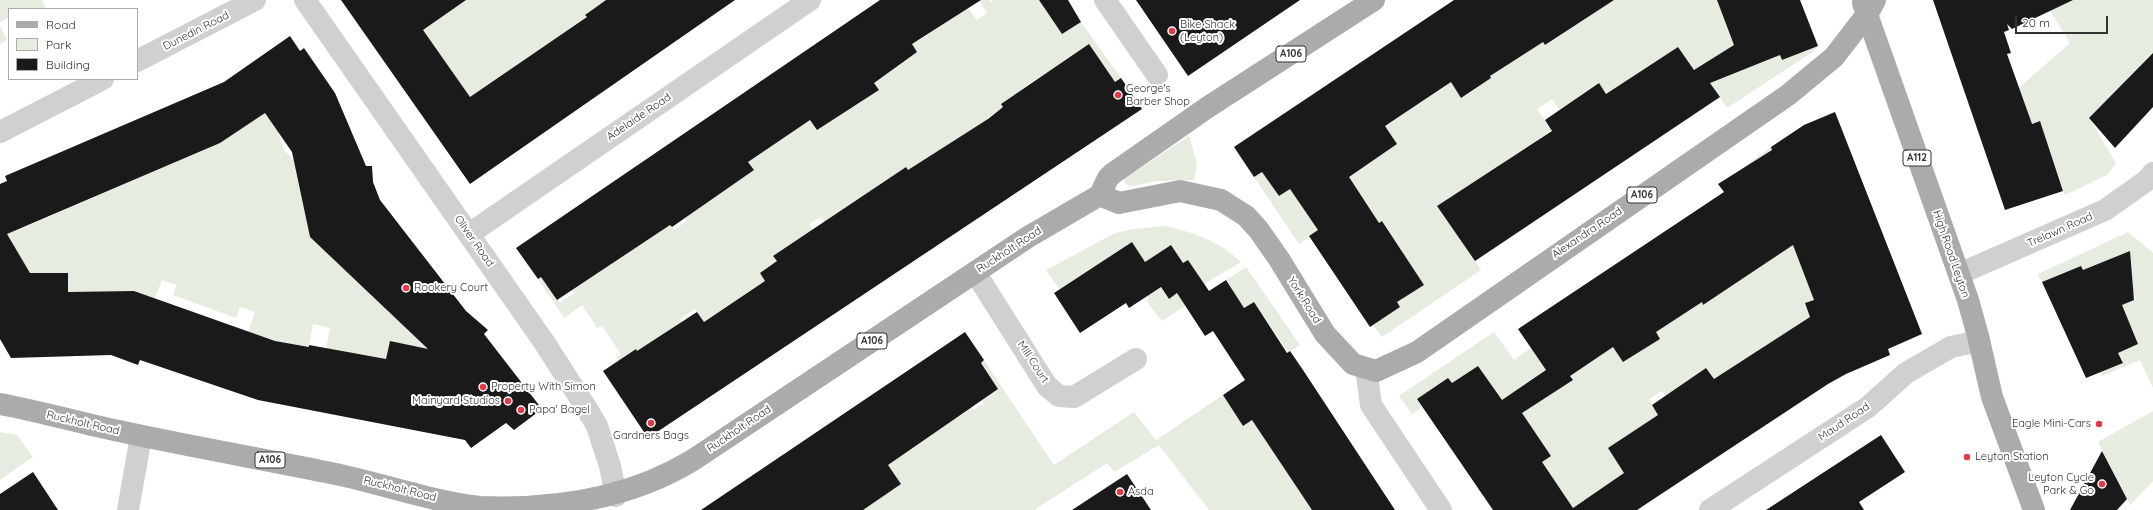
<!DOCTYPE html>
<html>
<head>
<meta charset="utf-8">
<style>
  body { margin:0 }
  #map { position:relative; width:2153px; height:510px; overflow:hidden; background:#fff; font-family:Quicksand,sans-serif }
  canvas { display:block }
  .legend { position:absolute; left:8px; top:8px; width:130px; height:72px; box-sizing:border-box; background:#fff; border:1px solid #adadad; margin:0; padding:5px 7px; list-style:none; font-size:12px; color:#333 }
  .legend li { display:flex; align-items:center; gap:8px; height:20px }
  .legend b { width:20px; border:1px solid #adadad }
  .scale { position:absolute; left:2015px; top:16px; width:93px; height:18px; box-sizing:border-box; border:2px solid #333; border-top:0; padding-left:5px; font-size:12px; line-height:14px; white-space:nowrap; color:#333; -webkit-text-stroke:3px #fff; paint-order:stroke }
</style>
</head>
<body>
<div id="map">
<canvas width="2153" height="510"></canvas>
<ul class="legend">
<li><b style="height:5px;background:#ababab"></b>Road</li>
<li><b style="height:11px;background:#e6ecdf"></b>Park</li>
<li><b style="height:11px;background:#1a1a1a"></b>Building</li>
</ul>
<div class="scale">20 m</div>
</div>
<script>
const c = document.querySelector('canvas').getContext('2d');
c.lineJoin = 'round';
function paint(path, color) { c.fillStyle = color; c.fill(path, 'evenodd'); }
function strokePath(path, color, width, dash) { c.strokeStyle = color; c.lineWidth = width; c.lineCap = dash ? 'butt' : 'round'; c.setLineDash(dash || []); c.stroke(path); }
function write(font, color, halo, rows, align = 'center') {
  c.font = font + ' Quicksand,sans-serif'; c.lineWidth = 4; c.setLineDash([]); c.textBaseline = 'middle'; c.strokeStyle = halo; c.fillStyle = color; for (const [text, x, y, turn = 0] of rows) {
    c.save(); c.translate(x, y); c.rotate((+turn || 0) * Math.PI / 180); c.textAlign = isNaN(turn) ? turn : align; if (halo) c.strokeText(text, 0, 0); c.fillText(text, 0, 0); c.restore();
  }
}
const green = new Path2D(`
  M0 0H42L46 9H9V17L0 22Z
  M451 0H606L585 15 604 43 429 125 418 110 443 93 401 45 456 7Z
  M979 0H989L991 2 994 0H1055L1044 8 1062 34 1081 22 1121 78 1115 82H1041L1038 78 1022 89 1046 125 1037 131 1013 95 1001 104 1003 107 987 118 1008 150 990 134 982 123 908 170 906 167 849 205 858 219 848 257 821 217 809 224 818 239 773 256 777 261 760 273 780 304 759 285 727 307 735 333 720 311 704 322 695 309 680 319 688 332 644 362 635 349 622 358 631 371 627 373 616 357 621 354 602 326 597 328 582 305 564 318 538 279 541 277 560 303 574 293 568 285 609 265 623 256 653 199 674 230 686 221 684 218 754 170 748 162 762 152 795 99 817 130 830 121 847 94 855 106 879 90 867 73 900 63 917 52 901 28 907 24 918 41 968 8 977 20 987 13Z
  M1590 0H1717L1745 69 1780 55 1782 60 1818 46 1811 53 1727 108 1700 67 1694 70 1678 47 1606 94 1599 83 1581 95 1567 120 1552 99 1537 109 1552 130 1539 139 1554 162 1527 147 1501 164 1516 188 1505 195 1489 172 1438 206 1481 270 1382 337 1373 325 1400 307 1397 302 1424 285 1406 258 1376 270 1403 252 1383 221 1356 239 1372 212 1364 200 1299 244 1254 177 1262 172 1279 196 1290 189 1362 168 1397 144 1385 126 1446 86 1430 62 1453 82 1452 84 1462 98 1491 78 1465 39 1534 27 1546 45 1597 11Z
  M2043 0H2153V53L2089 118 2116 163 2107 175 2065 195 2040 121 2019 128 2014 92 2070 43Z
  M0 26 7 40 0 44Z
  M265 112 277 130 284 150 293 159 310 237 451 371 385 364 326 348 330 328 313 324 309 347 275 341 248 332 255 312 240 307 236 318 173 295 177 285 162 280 155 298 134 291 68 292V273H52L43 295 11 241 0 226V184L3 183 23 228 220 143Z
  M1189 136 1197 163 1194 180 1157 181 1133 186 1125 184 1124 179Z
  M1771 147 1802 220 1808 284 1814 300 1805 303 1813 324 1785 333 1759 350 1776 375 1714 379 1706 368 1688 380 1696 391 1689 432 1662 391 1649 399 1659 415 1624 473 1620 476 1642 510H1591L1584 500 1569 510 1538 465 1551 456 1509 395 1475 418 1495 391 1478 366 1452 383 1417 399 1422 407 1412 414 1399 396 1494 332 1514 360 1531 348 1559 389 1573 380 1553 351 1612 346 1624 362 1643 350 1656 332 1701 302 1703 305 1769 261 1735 210 1757 195 1740 170Z
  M1166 226C1195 233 1219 241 1241 262L1204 284 1188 260 1183 263 1171 245 1145 262 1132 242 1059 289 1046 270 1115 233 1133 229Z
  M2128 232 2153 253V388L2140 360 2102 376 2101 372 2122 363 2118 353 2138 344 2132 328 2101 314 2136 299 2118 256 2084 272 2081 266 2042 282 2038 274Z
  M1246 267 1300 345 1288 352 1254 302 1244 308 1226 280Z
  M1159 285 1169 299 1185 288 1186 305 1162 321 1149 305 1147 295Z
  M984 360 1054 465 1134 412 1156 440 1223 395 1243 426 1281 402 1313 510H1209L1159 445 1114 472 1107 463 1034 510H841L886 494 901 484 884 460 954 381 973 410 984 403 982 400 998 389 981 363Z
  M2153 411V481L2130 505 2098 442Z
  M0 432 17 435 33 457 0 480Z`);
const building = new Path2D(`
  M341 0H466L423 30 470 97 587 17 585 15 606 0H735L470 184Z
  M880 0H981L912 44 917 52 874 83 879 90 817 130 810 120 748 162 754 170 672 227 670 225 557 300 541 277 538 279 516 248Z
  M1039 0H1068L1081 22 1062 34Z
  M1136 0H1300L1188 76Z
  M1454 0H1614L1545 45 1543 42 1490 76 1491 78 1461 98 1451 82 1385 126 1397 144 1349 177 1379 223 1382 221 1424 285 1397 302 1400 307 1370 327 1309 236 1318 230 1290 189 1279 196 1262 172 1254 177 1234 147Z
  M1717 0H1800L1818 46 1782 60 1780 55 1710 83 1720 97 1475 261 1437 206 1552 131 1545 120 1599 83 1606 94 1678 47 1694 70 1734 45Z
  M1933 0H2073L2012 29 2007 24 2009 30 2004 32 2011 53 2007 54 2032 124 2040 121 2063 191 2005 210Z
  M290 36 300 51 304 48 335 93 366 166H372L373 182 380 200 466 311 488 330 484 334 542 409 514 430 506 423 471 448 465 440 258 400 140 360 138 365 111 355 11 358 0 339V184L7 181 5 176 224 82ZM265 113 292 152 310 237 428 349 390 341 386 359 309 345V347L275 341 134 291 68 292V273H30L7 234 220 143Z
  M1089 44 1115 82 1121 78 1142 109 648 438 603 371 636 349 637 351 697 312 704 322 765 281 760 273 777 261 773 256 906 167 908 170 988 119 1003 107 1001 104Z
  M2153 53V107L2115 148 2089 118Z
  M1835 112 1922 334 1888 349 1890 355 1846 374 1828 384 1637 510H1493L1417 399 1448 378 1452 383 1478 366 1502 400 1546 370 1518 329 1724 192 1718 184 1772 150 1771 147 1804 125ZM1793 245 1814 300 1805 303 1810 317 1714 379 1706 368 1652 405 1658 415 1608 448 1624 473 1573 508 1542 462 1551 456 1522 413 1573 380 1570 376 1613 347 1623 362 1660 339 1656 332 1702 302 1703 305Z
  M1132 242 1145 262 1171 245 1183 263 1188 260 1209 291 1226 280 1244 308 1254 302 1287 353 1290 351 1303 370 1395 510H1312L1252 420 1243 426 1223 395 1245 380 1213 331 1205 336 1177 293 1169 299 1161 287 1129 308 1126 303 1080 333 1054 293Z
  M2130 251 2134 300 2122 305 2138 344 2118 353 2123 363 2086 378 2042 282 2081 266 2083 270Z
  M965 332 984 360 981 363 998 389 888 465 901 484 863 510H701Z
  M1881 435 1905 472 1859 502 1864 510H1766Z
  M2102 451 2127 499 2117 510H2070Z
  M33 472 58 510H0V494Z
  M1127 474 1151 510H1072Z`);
const minor = new Path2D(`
  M1105 0 1157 75
  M137 61 255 0
  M0 132 103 79
  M469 234 810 0
  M975 272 1047 386 1059 396 1074 397 1136 359
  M1959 274 2105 210 2146 181 2153 173
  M1366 369 1371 405 1441 510
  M128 510 141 436
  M1710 510 1868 407 1906 373 1951 347 1979 341`);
const tertiary = new Path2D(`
  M305 0 544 342 587 409 597 426 610 466 616 496`);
const primary = new Path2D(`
  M1863 3 1968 300 1978 336 1992 397 2034 510
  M1100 195 1119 203 1180 191 1221 200 1246 216 1258 229 1279 259 1325 334 1353 364 1376 371 1417 352 1788 95 1834 57 1868 13 1875 0
  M0 404C40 411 79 423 119 431 188 446 257 458 326 472 378 482 428 501 480 507 555 510 629 499 693 460L1028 237 1100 195 1108 178 1112 174 1208 107 1374 0`);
const markers = [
  [1172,31,4,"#e63946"],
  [1118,95,4,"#e63946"],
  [406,288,4,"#e63946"],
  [483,387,4,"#e63946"],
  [508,401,4,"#e63946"],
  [521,410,4,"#e63946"],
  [651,423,4,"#e63946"],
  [2099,424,4,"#e63946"],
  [1967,457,4,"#e63946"],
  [2102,484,4,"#e63946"],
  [1120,492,4,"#e63946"]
];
const shields = [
  [1291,54,30],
  [1917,158,28],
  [1642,195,30],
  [872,341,30],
  [270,460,30]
];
const shieldNames = [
  ["A106",1291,54],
  ["A112",1917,158],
  ["A106",1642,195],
  ["A106",872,341],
  ["A106",270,460]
];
const poiNames = [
  ["Bike Shack",1180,25],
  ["(Leyton)",1180,38],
  ["George's",1126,89],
  ["Barber Shop",1126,102],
  ["Rookery Court",414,288],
  ["Property With Simon",491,387],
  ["Mainyard Studios",500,401,"right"],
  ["Papa' Bagel",529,410],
  ["Eagle Mini-Cars",2091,424,"right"],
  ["Gardners Bags",651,436,"center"],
  ["Leyton Station",1975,457],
  ["Leyton Cycle",2094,478,"right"],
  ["Park & Go",2094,491,"right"],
  ["Asda",1128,492]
];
const streetNames = [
  ["Dunedin Road",196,31,-27],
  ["Adelaide Road",639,117,-34],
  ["Trelawn Road",2060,230,-24],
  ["Alexandra Road",1587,233,-34],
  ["Oliver Road",474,241,55],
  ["Ruckholt Road",1009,250,-33],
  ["High Road Leyton",1951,254,71],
  ["York Road",1304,300,58],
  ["Mill Court",1033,362,57],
  ["Maud Road",1844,422,-34],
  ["Ruckholt Road",83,423,13],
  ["Ruckholt Road",739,429,-34],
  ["Ruckholt Road",400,489,14]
];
paint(green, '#e6ecdf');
paint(building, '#1a1a1a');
strokePath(minor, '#d0d0d0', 22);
strokePath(tertiary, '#d0d0d0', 22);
strokePath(primary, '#ababab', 22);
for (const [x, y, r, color] of markers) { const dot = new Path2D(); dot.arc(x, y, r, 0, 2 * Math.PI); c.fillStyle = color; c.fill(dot); strokePath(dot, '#fff', 1.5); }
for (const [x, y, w] of shields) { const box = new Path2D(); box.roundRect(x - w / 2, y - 8, w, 16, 3); c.fillStyle = '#fff'; c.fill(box); strokePath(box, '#333', 1); }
write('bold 10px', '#333', null, shieldNames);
write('11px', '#333', '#fff', poiNames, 'left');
write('11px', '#333', '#fff', streetNames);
</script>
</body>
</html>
